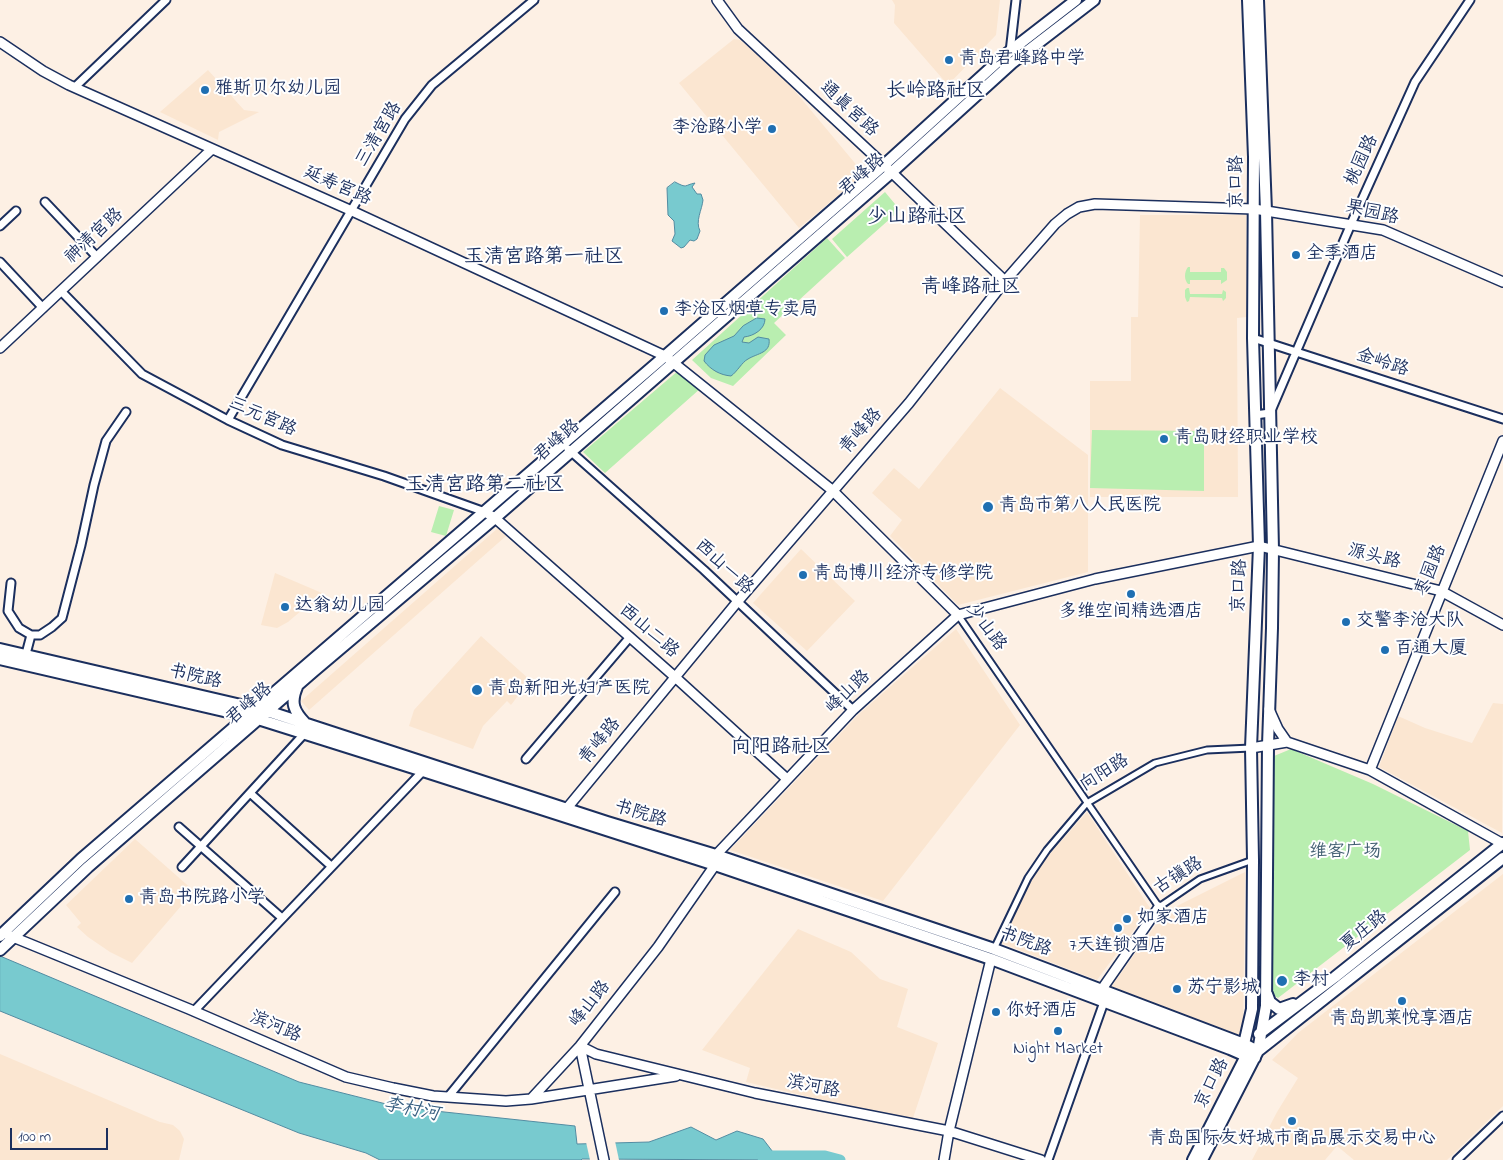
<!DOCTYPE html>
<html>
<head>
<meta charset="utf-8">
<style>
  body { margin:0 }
  #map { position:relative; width:1503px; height:1160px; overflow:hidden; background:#fdf0e4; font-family:"Indie Flower",sans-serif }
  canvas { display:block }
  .scale { position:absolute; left:10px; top:1128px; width:98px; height:22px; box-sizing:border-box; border:2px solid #1b2f5e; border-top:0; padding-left:6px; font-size:15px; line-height:18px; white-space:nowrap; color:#1b2f5e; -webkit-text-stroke:4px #fff; paint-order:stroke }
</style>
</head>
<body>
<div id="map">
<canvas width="1503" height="1160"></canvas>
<div class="scale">100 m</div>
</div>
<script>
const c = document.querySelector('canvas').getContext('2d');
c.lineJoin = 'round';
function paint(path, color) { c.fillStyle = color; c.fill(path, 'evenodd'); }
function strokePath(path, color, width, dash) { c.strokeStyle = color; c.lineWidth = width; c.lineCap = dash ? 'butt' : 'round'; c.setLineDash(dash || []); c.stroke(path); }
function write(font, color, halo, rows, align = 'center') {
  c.font = font + ' "Indie Flower","LXGW WenKai TC",sans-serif'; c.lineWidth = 4; c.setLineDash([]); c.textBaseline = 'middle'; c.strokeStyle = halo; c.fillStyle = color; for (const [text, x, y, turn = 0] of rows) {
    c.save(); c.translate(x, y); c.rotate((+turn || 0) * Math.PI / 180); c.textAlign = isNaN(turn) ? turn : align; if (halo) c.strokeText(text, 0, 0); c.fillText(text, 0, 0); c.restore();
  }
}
const built = new Path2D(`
  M892 0H1000L996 35 948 85 894 23 895 5Z
  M734 39 740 40 784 78 864 174 799 228 679 83Z
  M208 70 244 110 259 112 219 132 218 140 160 112Z
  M1140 215H1246L1247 317 1237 318 1238 497H1090V381H1131V317H1138Z
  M1000 388 1088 455V572L958 605 890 536 902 520 872 493 894 468 919 489Z
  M498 528 506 536 309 710 301 701Z
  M801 549 855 601 807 651 753 603Z
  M275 573 322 593 288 622 277 628 261 625Z
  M956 629 1020 725 883 901 730 850 859 714Z
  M481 636 530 680 511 705 507 701 483 726 473 749 409 726 414 710Z
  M1493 703 1503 704 1502 833 1379 767 1398 716 1425 728 1472 743Z
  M1087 812 1150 908 1097 980 996 941 1041 864Z
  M135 839 194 891 132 963 110 952 88 937 77 927 81 923 66 905Z
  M1245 872 1243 1032 1234 1038 1111 987 1165 912Z
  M1503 874V1106L1447 1160H1354L1337 1146 1325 1160H1252L1277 1112 1298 1078 1272 1060 1298 1033Z
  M798 929 851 952 880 979 908 989 897 1027 938 1043 912 1121 746 1082 750 1068 702 1050Z
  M0 1054 160 1122 173 1125 180 1131 184 1139 179 1160H0Z`);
const green = new Path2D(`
  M885 192 900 210 847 257 832 239Z
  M827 238 845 258 774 323 786 335 733 386 711 378 692 360Z
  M1188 267H1190V272H1221V268H1224L1227 272V280L1221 284V280H1190V284H1188C1184 280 1184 272 1188 267Z
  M1187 288H1189L1190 294H1222L1223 290 1226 292V298L1223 301 1222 298 1190 297 1189 301 1187 302 1185 297V290Z
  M679 370 701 388 605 473 583 452Z
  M1092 430 1204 431V491L1090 488Z
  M439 506 454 510 446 536 431 532Z
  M1291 749 1373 784 1468 831 1470 850 1278 998 1268 992 1274 756Z`);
const water = new Path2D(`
  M675 182C688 189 684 185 695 183L692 187 697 194H701L703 200C702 210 695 221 700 231L697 239 694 241 690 240 684 247 681 248 672 241 675 234 674 221 668 215 667 188Z
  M757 318 765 319C765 329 754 336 744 337L742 342 749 343 758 337 769 339C771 353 758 353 748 359 742 362 737 372 731 376 720 375 711 370 704 361L705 355 714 345 734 336 743 326Z
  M0 956 299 1082 398 1107 575 1126 577 1144 649 1142 691 1127 716 1140 737 1131 763 1139 779 1160 582 1159 581 1160H380L366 1153 299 1133 0 1011Z`);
const pier = new Path2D(`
  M615 1141 619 1160H590L586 1142Z`);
const river = new Path2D(`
  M762 1156H825L840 1160`);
const pedestrian = new Path2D(`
  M958 615 1159 907 1200 879 1253 860
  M994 949 1028 878 1047 850 1087 803 1155 763 1207 750 1251 748`);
const minor = new Path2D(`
  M1010 52 1016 0
  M75 87 166 0
  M45 202 97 257
  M0 226 16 211
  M0 262 43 308
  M61 291 142 374 228 420 282 445 384 476 485 512
  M1253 338 1503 419
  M1255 415 1270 413 1351 224 1415 82 1470 0
  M228 420 405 119 432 85 534 0
  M568 449 704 570 853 710
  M11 583 8 611 19 628 31 635H40L52 627 62 618 81 545 94 485 106 441 126 412
  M26 654 31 635
  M526 759 630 637
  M250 793 331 866
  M179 827 282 918
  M182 867 304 734
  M194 1011 423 771
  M448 1097 615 892
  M1048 1160 1104 1002
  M1457 1160 1503 1116`);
const tertiary = new Path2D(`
  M717 0 738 29 884 165 1005 281
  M0 42 43 71 69 85 352 211 665 356 832 490 958 615
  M0 348 212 149
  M485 512 495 518 675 677 787 779
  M1269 709 1278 729 1287 742
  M1251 748 1287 742 1370 770 1503 844
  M1370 770 1503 441
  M563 813 738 601 909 403 1005 281 1055 224 1067 214 1079 207 1095 204 1254 209 1383 230 1503 282
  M8 935 189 1009 346 1077 393 1088 433 1096 506 1101 531 1099 580 1046 658 947 715 865 716 855 853 710 958 615 1095 579 1259 546 1441 591 1503 625
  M1102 989 1159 907
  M580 1046 596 1054 755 1093 949 1131 1041 1160
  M580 1046 604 1160
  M531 1099 676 1076
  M944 1160 949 1131 991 959`);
const secondary = new Path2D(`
  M0 649 267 711 607 822 716 855 994 949 1244 1044 1258 1051
  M0 659 258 719 423 771 715 865 991 959 1230 1049 1246 1056 1255 1058
  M297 687C290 703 294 711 305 723
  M0 936 81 859 665 356 884 165 1005 55 1076 0
  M0 950 88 867 314 671 495 518 892 172 1012 63 1094 0
  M1267 994 1270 1002 1279 1009 1293 1004
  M1259 1034 1335 977 1503 843
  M1258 1051 1266 1006 1268 745 1272 628 1273 550 1266 211 1258 0
  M1193 1160 1246 1056 1244 1044 1252 1009 1253 860 1251 748 1259 546 1253 338 1254 157 1248 0
  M1202 1160 1258 1051 1503 858`);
const markers = [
  [949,60,5,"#1f6fb2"],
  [205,90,5,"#1f6fb2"],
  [772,129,5,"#1f6fb2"],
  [1296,255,5,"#1f6fb2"],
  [664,311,5,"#1f6fb2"],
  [1164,439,5,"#1f6fb2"],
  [988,507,6,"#1f6fb2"],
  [803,575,5,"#1f6fb2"],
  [1131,594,5,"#1f6fb2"],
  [285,607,5,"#1f6fb2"],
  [1346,622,5,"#1f6fb2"],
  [1385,650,5,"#1f6fb2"],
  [477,690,6,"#1f6fb2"],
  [129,899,5,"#1f6fb2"],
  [1127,919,5,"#1f6fb2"],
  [1118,928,5,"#1f6fb2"],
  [1282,981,6,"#1f6fb2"],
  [1177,989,5,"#1f6fb2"],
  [1402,1001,5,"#1f6fb2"],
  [996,1012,5,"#1f6fb2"],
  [1058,1031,5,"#1f6fb2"],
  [1292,1121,5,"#1f6fb2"]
];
const poiNames = [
  ["青岛君峰路中学",959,60],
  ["雅斯贝尔幼儿园",215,90],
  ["李沧路小学",762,129,"right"],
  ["全季酒店",1306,255],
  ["李沧区烟草专卖局",674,311],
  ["青岛财经职业学校",1174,439],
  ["青岛市第八人民医院",999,507],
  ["青岛博川经济专修学院",813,575],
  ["达翁幼儿园",295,607],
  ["多维空间精选酒店",1131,613,"center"],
  ["交警李沧大队",1356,622],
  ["百通大厦",1395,650],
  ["青岛新阳光妇产医院",488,690],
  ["青岛书院路小学",139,899],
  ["如家酒店",1137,919],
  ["7天连锁酒店",1118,947,"center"],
  ["李村",1293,981],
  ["苏宁影城",1187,989],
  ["你好酒店",1006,1012],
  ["青岛凯莱悦享酒店",1402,1020,"center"],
  ["Night Market",1058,1050,"center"],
  ["青岛国际友好城市商品展示交易中心",1292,1140,"center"]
];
const streetNames = [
  ["通真宫路",848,110,43],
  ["三清宫路",380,135,-59],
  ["桃园路",1363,161,-65],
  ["君峰路",863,176,-41],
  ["京口路",1238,182,-90],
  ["延寿宫路",337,187,24],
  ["果园路",1372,214,13],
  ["神清宫路",95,237,-43],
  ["金岭路",1382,364,18],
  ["三元宫路",262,418,24],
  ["青峰路",862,432,-49],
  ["君峰路",558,442,-41],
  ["源头路",1374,558,14],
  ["西山一路",723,568,43],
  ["枣园路",1432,571,-68],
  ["京口路",1241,586,-88],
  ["少山路",985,628,54],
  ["西山二路",648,632,41],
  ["书院路",195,678,13],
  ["峰山路",849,693,-44],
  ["君峰路",250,705,-41],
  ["青峰路",601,742,-51],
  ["向阳路",1105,774,-32],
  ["书院路",640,815,17],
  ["古镇路",1179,877,-32],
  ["夏庄路",1365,932,-39],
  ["书院路",1025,943,20],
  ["峰山路",591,1005,-52],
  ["滨河路",275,1028,23],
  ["京口路",1213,1084,-63],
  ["滨河路",813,1088,11]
];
const parkNames = [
  ["维客广场",1345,853]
];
const waterNames = [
  ["李村河",411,1111,11]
];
const quarterNames = [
  ["长岭路社区",936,93],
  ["少山路社区",917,219],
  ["玉清宫路第一社区",544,259],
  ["青峰路社区",971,289],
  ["玉清宫路第二社区",485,487],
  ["向阳路社区",781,749]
];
paint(built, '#fbe6d1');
paint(green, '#b9eeb0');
paint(water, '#78cacf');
strokePath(water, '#538ca2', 1);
paint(pier, '#fdf0e4');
strokePath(river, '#78cacf', 11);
strokePath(pedestrian, '#1b2f5e', 9);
strokePath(minor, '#1b2f5e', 11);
strokePath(tertiary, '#1b2f5e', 12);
strokePath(secondary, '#1b2f5e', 14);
strokePath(pedestrian, '#fff', 5);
strokePath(minor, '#fff', 7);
strokePath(tertiary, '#fff', 9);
strokePath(secondary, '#fff', 10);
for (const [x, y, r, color] of markers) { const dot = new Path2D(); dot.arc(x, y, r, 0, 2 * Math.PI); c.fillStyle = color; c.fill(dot); strokePath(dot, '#fff', 2); }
write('18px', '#1b2f5e', '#fff', poiNames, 'left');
write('18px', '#1b2f5e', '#fff', streetNames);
write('18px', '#425f72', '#fff', parkNames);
write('italic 19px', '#375e80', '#fff', waterNames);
write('20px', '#1b2f5e', '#fff', quarterNames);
</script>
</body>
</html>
